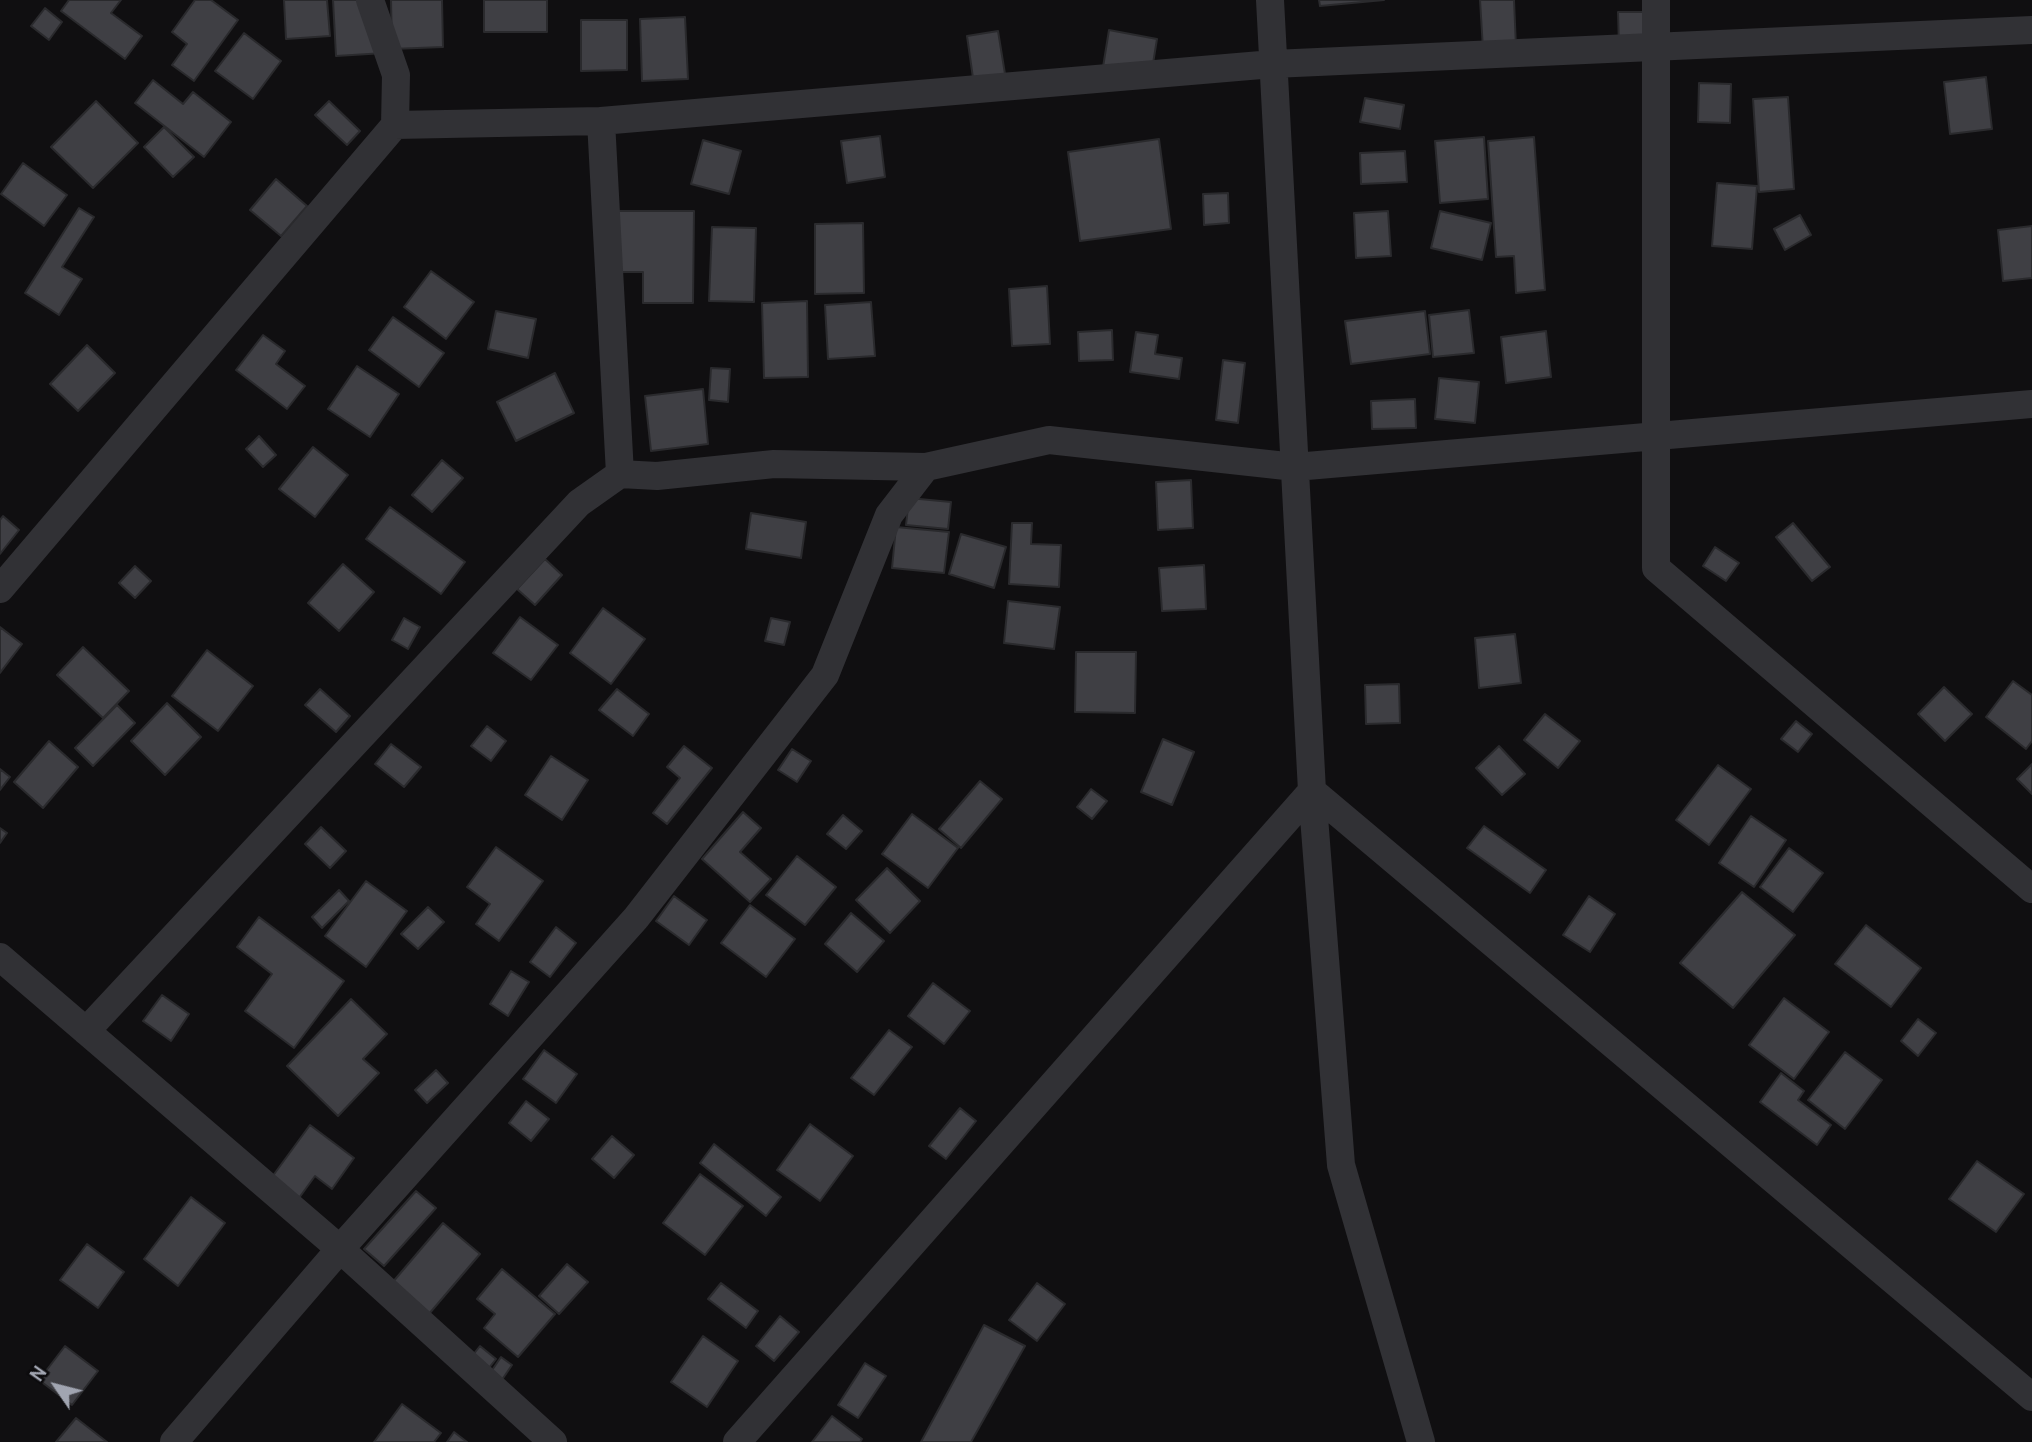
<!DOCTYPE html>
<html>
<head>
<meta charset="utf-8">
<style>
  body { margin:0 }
  #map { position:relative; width:2032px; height:1442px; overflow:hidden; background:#100f11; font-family:Cabin,sans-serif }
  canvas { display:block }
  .north { position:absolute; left:21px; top:1351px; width:70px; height:70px; -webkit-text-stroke:5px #0b0a0c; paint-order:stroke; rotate:305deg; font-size:19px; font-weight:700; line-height:28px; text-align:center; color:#a1a5b1 }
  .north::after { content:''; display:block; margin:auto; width:24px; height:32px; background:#a1a5b1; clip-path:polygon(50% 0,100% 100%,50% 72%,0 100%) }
</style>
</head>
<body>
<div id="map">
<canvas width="2032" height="1442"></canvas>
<div class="north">N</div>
</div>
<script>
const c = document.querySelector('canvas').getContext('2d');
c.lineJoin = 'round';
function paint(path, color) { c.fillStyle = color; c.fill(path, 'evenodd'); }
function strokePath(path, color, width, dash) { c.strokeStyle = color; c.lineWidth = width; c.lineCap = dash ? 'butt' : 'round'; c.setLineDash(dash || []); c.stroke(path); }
const building = new Path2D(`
  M69 0H121L111 13 142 36 125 59 61 11Z
  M195 0H211L238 20 194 81 172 65 187 44 172 32Z
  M284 0H327L330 36 286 39Z
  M333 0H382L385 53 336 56Z
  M391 0H442L443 47 392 49Z
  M484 0H547V32H484Z
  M1319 0H1384L1320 6Z
  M1480 0H1514L1516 47 1483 49Z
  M45 8 62 22 49 40 31 26Z
  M1618 12H1645L1646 46 1619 47Z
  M685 17 688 79 642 81 640 19Z
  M581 20H627V70L581 71Z
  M1109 30 1157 39 1151 76 1103 67Z
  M998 31 1006 80 974 85 967 36Z
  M244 33 281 61 253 99 215 71Z
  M1986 77 1992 129 1950 134 1944 82Z
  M153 80 183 104 193 92 231 122 204 157 135 103Z
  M1699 83 1731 84 1730 123 1698 122Z
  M1788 97 1794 189 1759 192 1753 99Z
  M1365 98 1404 105 1400 129 1360 122Z
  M96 101 138 143 93 188 51 147Z
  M329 101 360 131 347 145 315 115Z
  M164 127 194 157 173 177 144 147Z
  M880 136 885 177 847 183 841 141Z
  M1484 137 1488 199 1440 203 1435 141Z
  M1534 137 1545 290 1516 293 1514 256 1496 257 1488 141Z
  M1159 139 1171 229 1080 241 1068 152Z
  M703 140 741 151 729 194 691 184Z
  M1405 151 1407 182 1361 184 1360 153Z
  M23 163 67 195 44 226 1 194Z
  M276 179 307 206 281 236 250 210Z
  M1717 183 1757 186 1752 249 1712 246Z
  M1228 193 1229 223 1204 225 1203 194Z
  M79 208 94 217 62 267 82 279 59 315 25 293Z
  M604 211H694L693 303H643V272H603Z
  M1388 211 1391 256 1356 258 1354 213Z
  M1440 211 1491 223 1482 260 1431 248Z
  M1800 215 1811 235 1785 250 1774 229Z
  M863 223 864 293 815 294V224Z
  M2032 226V278L2003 281 1998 230Z
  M712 227 756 228 754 302 709 301Z
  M431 271 474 302 446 339 404 307Z
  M1047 286 1050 344 1012 346 1009 289Z
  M807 301 808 377 764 378 762 303Z
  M871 302 875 356 828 359 825 305Z
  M1469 310 1474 353 1433 357 1429 315Z
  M496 311 536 319 528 358 488 349Z
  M1425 311 1430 354 1351 364 1345 321Z
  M393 317 444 353 419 387 369 350Z
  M1112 330 1113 360 1079 361 1078 332Z
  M1546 331 1551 377 1506 383 1501 337Z
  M1136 332 1158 335 1155 354 1182 358 1179 379 1130 372Z
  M263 335 285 351 276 364 305 386 287 409 236 370Z
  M87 345 115 373 78 411 50 384Z
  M1223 360 1245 363 1238 423 1216 420Z
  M357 366 399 394 370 437 328 409Z
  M711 368 730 369 728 402 709 400Z
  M555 373 574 413 516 441 497 402Z
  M1439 378 1479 382 1475 423 1435 419Z
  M703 389 708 444 651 451 645 396Z
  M1415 399 1416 428 1372 429 1371 401Z
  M259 436 276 455 263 467 246 449Z
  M313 447 348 475 315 517 279 489Z
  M442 460 463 478 432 512 412 495Z
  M1191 480 1193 528 1158 530 1156 482Z
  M909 498 951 502 948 529 906 525Z
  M390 507 465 562 441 594 366 539Z
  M751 513 806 522 801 558 746 549Z
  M3 516 19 530 0 554V520Z
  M1012 523H1032L1031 544 1061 545 1059 587 1009 584Z
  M1793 523 1830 567 1812 581 1776 537Z
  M896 527 949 532 944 573 892 568Z
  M961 534 1006 547 994 588 949 574Z
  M1715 547 1739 563 1726 581 1703 566Z
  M545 559 562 575 535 605 517 589Z
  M343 564 374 592 339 631 308 603Z
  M1204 565 1206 609 1162 611 1159 568Z
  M135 566 151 581 135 598 119 583Z
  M1008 601 1060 607 1054 649 1004 643Z
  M603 608 645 639 611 684 570 653Z
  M520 617 558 645 531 680 493 653Z
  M404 618 420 627 408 649 392 640Z
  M771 618 790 622 784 645 765 641Z
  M0 627 22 644 0 673Z
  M1515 634 1521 683 1479 688 1475 638Z
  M83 647 129 691 103 718 57 675Z
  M207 650 253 686 218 731 172 696Z
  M1076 652H1136L1135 713 1075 712Z
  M2013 681 2032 695V741L2026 749 1986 717Z
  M1399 684 1400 723 1366 724 1365 685Z
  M1944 687 1972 714 1945 741 1918 714Z
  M320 689 350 716 336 732 305 705Z
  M617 689 649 714 633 736 599 710Z
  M167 703 201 737 165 775 131 741Z
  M117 705 135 723 93 766 75 748Z
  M1545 714 1580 741 1558 768 1524 740Z
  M1796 721 1812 734 1798 752 1781 739Z
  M487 726 506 741 491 761 471 746Z
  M1163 739 1194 752 1172 805 1141 792Z
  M49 741 78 767 43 808 14 782Z
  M391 744 421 767 404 787 375 764Z
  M684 746 712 768 667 824 653 813 680 778 667 767Z
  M1499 746 1525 774 1502 795 1476 768Z
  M792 749 811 761 797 782 778 770Z
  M551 756 588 780 562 820 525 795Z
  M2032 764V794L2017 779Z
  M1718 765 1751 789 1709 845 1676 820Z
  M0 769 10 777 0 790Z
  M980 781 1002 799 961 848 939 829Z
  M1091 789 1107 801 1092 819 1077 807Z
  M743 812 761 828 740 852 771 879 750 902 702 859Z
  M912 814 958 848 928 888 882 854Z
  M843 815 862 831 846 849 827 834Z
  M1751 816 1786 840 1754 887 1719 863Z
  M1484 826 1546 870 1530 893 1467 848Z
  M321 827 346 851 330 868 305 844Z
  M0 828 7 833 0 843Z
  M496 847 543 881 499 941 476 924 490 904 467 887Z
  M1789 848 1823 873 1793 912 1760 887Z
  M797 856 836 887 805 925 766 895Z
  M887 868 920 901 890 933 856 900Z
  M366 881 407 911 366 967 325 936Z
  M339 890 349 901 322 928 312 917Z
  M1742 892 1795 935 1733 1008 1680 963Z
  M674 896 707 920 689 945 656 921Z
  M1589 896 1615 914 1590 952 1563 935Z
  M750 905 795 939 766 977 721 943Z
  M428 907 444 922 418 949 401 934Z
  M851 913 884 941 857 972 825 944Z
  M259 917 344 981 294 1048 245 1011 272 974 237 947Z
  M1866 925 1921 968 1891 1007 1835 964Z
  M556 927 576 943 550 977 530 962Z
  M511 971 529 982 508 1016 490 1004Z
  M933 983 970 1011 944 1044 908 1016Z
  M162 995 189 1014 171 1041 143 1021Z
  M1784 998 1829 1032 1794 1079 1749 1045Z
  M351 999 387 1034 363 1059 379 1073 338 1116 287 1066Z
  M1918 1019 1936 1033 1918 1056 1901 1041Z
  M889 1030 912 1047 874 1095 851 1078Z
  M544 1050 577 1074 556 1103 523 1079Z
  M1845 1052 1882 1080 1845 1129 1808 1100Z
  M436 1070 448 1083 427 1103 415 1090Z
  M1781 1073 1804 1091 1798 1100 1831 1125 1817 1145 1760 1102Z
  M526 1101 549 1119 531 1141 509 1123Z
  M960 1108 976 1121 946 1159 929 1146Z
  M810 1124 853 1156 820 1201 777 1170Z
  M310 1125 354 1158 332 1189 315 1176 299 1198 272 1177Z
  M612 1136 634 1155 614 1178 592 1159Z
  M714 1144 781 1197 766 1216 700 1163Z
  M1977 1161 2024 1194 1996 1232 1949 1199Z
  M700 1174 743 1206 705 1255 663 1223Z
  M416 1191 436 1208 384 1266 364 1249Z
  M191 1197 225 1223 178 1286 144 1259Z
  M443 1223 480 1254 423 1321 386 1290Z
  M87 1244 124 1272 98 1308 60 1280Z
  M567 1264 588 1282 559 1314 539 1296Z
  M502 1269 555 1314 518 1357 484 1328 495 1314 477 1299Z
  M721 1283 758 1311 746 1328 708 1299Z
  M1037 1283 1065 1304 1037 1341 1009 1320Z
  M780 1316 799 1332 774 1361 756 1346Z
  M984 1325 1025 1346 971 1442H921Z
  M703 1336 738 1361 707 1407 671 1382Z
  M65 1346 98 1371 72 1405 39 1380Z
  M480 1346 496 1359 477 1383 461 1370Z
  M501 1357 512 1365 493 1393 482 1385Z
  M865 1363 886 1376 858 1418 838 1405Z
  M402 1404 441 1433 434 1442H374Z
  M832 1416 862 1439 860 1442H812Z
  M76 1418 107 1442H56Z
  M454 1432 467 1442H447Z`);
const street = new Path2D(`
  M1270 0 1312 791 1341 1165 1421 1442
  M1656 0V568L2032 889
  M601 121 1273 64 2032 30
  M395 125 601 121 620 474
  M0 589 395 125 396 75 370 0
  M1312 791 2032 1397
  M0 957 340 1249 553 1442
  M86 1031 579 503 620 474 657 476 774 464 926 467
  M174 1442 340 1249 636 918 825 675 889 515 926 467 1049 440 1295 467 2032 404
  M737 1442 1312 791`);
paint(building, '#3f3f44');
strokePath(building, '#2a2a2d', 2);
strokePath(street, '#313135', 28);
</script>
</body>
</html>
